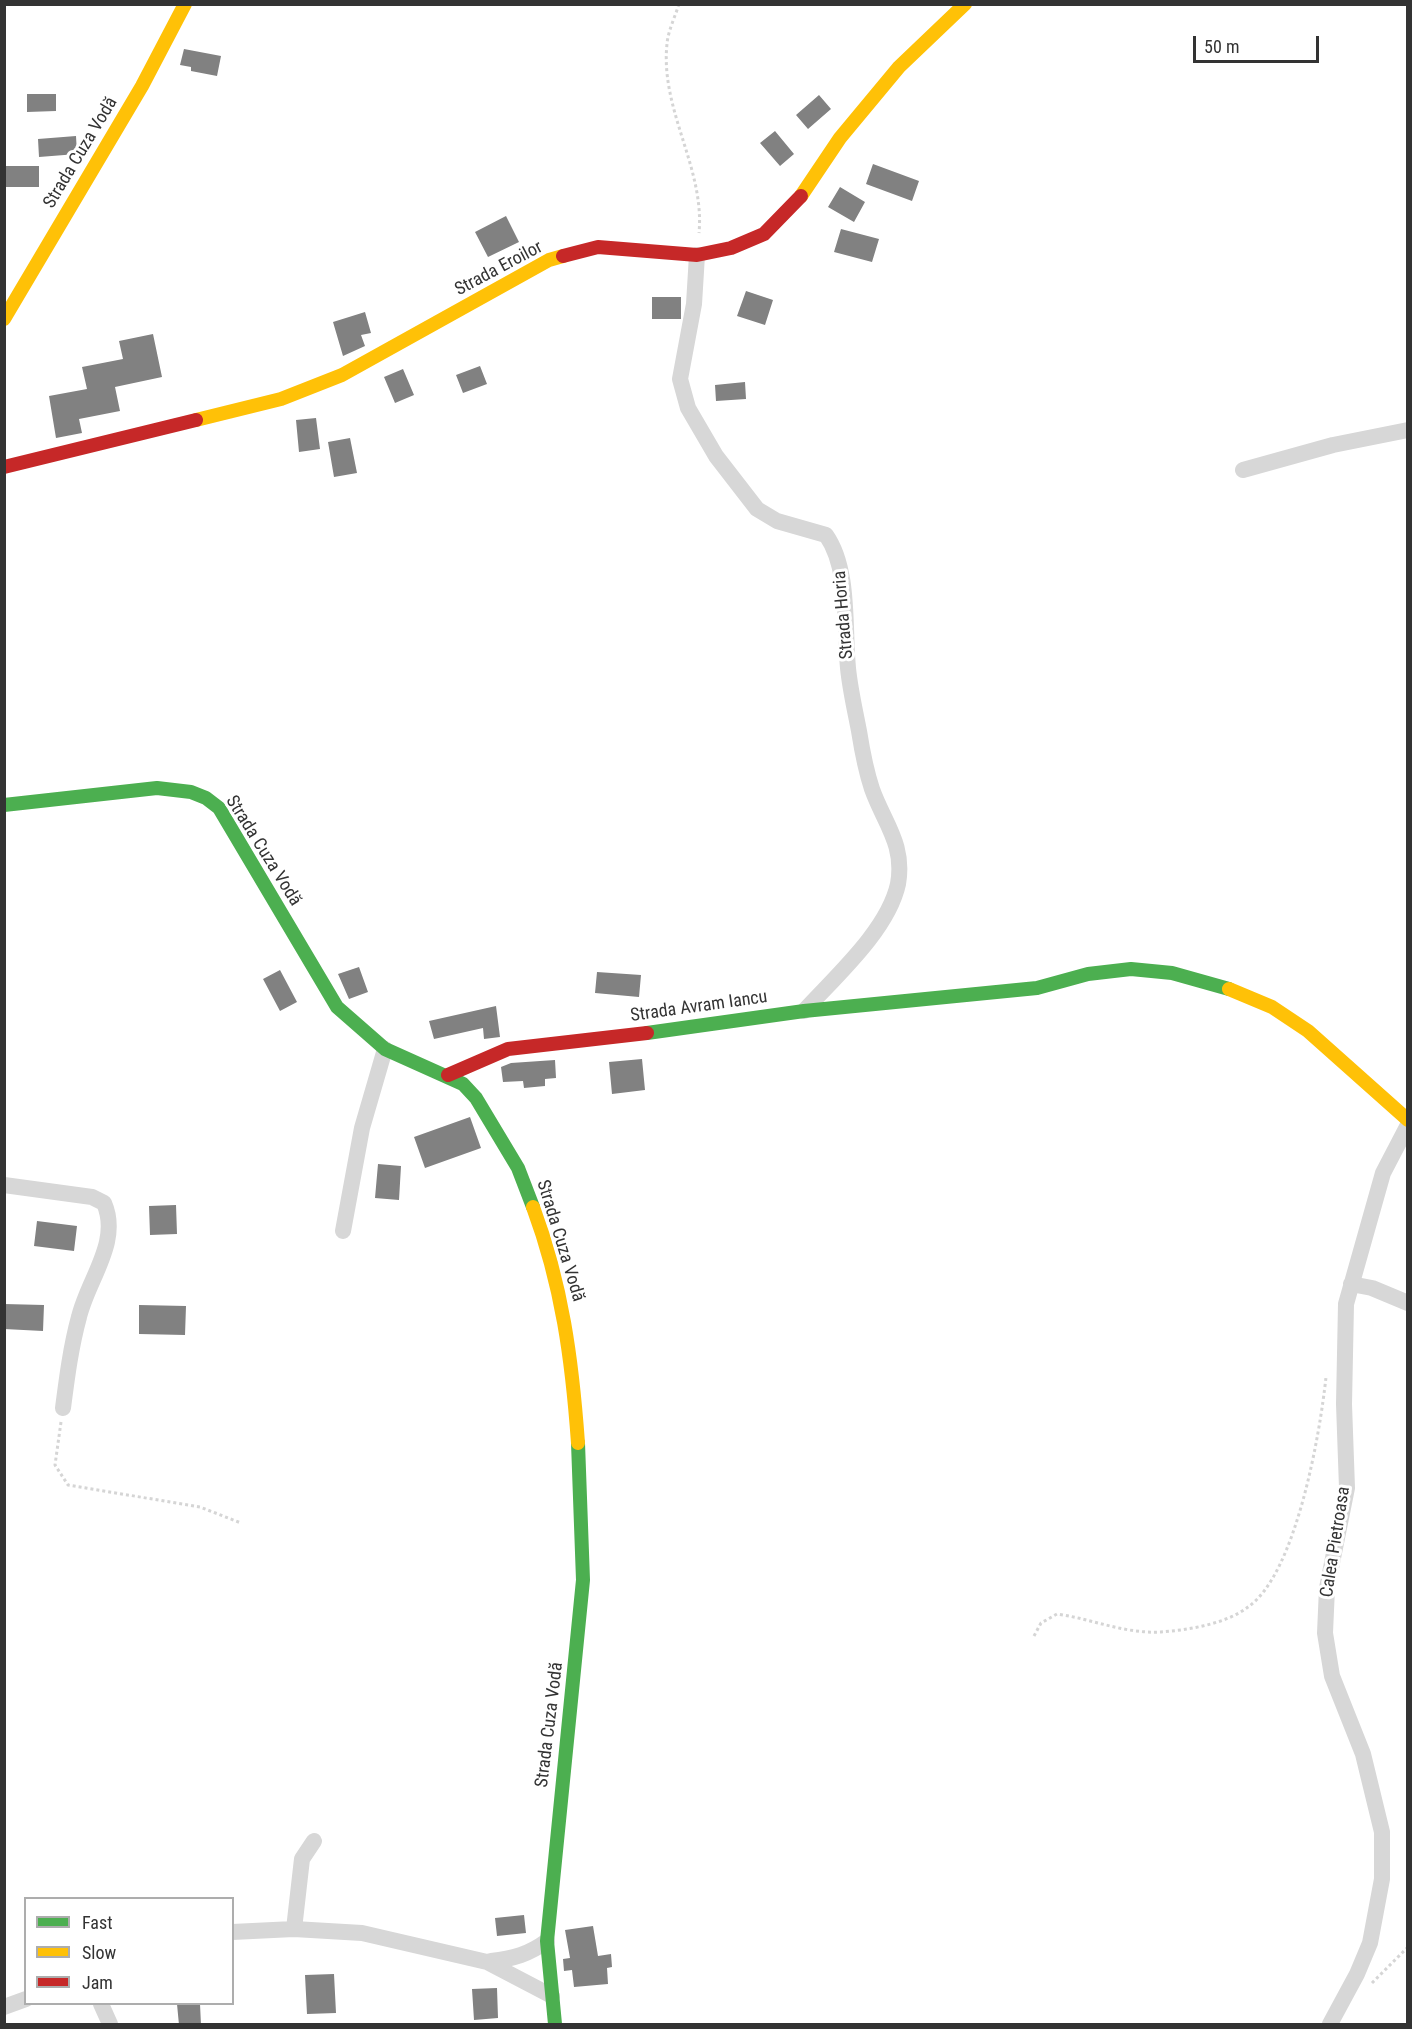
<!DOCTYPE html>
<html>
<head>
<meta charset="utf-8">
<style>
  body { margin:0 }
  #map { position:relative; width:1412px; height:2029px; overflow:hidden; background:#fff; font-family:"Roboto Condensed",sans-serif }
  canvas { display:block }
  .frame { position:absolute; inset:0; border:6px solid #333; pointer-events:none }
  .legend { position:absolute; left:24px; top:1897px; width:210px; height:108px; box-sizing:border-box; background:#fff; border:2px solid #adadad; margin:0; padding:8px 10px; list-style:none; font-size:18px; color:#333 }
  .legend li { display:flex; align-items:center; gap:12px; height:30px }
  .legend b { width:30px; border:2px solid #adadad }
  .scale { position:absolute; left:1193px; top:36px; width:126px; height:27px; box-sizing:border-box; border:3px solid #333; border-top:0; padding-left:8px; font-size:18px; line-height:21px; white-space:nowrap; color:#333; -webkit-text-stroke:4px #fff; paint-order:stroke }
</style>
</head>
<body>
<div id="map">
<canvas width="1412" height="2029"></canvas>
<div class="frame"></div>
<ul class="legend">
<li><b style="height:8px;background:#4caf50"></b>Fast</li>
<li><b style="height:8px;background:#ffc107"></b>Slow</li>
<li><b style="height:8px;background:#c62828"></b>Jam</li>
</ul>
<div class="scale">50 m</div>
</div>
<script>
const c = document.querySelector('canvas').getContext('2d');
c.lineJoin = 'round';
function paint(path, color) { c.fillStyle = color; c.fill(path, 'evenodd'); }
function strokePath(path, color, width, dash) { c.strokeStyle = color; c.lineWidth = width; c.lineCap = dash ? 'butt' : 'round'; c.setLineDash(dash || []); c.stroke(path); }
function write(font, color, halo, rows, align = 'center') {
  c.font = font + ' "Roboto Condensed",sans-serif'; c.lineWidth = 6; c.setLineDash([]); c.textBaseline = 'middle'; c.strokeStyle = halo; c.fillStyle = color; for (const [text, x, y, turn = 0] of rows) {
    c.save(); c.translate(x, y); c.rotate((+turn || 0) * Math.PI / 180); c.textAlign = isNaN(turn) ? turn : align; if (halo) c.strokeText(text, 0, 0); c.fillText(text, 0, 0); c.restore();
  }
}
const building = new Path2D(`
  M184 49 221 56 217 76 191 71V67L180 65Z
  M27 94H56V111L27 112Z
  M819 95 831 109 808 129 796 115Z
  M775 131 794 154 780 166 760 143Z
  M76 136 77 154 39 157 38 139Z
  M873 164 919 181 912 201 866 184Z
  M4 166H39V187H4Z
  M840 187 865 202 854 222 828 207Z
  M506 216 519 242 488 257 475 232Z
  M841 229 879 239 872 262 834 252Z
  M746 291 773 300 765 325 737 316Z
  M652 297H681V319H652Z
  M365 312 371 333 361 335 365 346 343 356 333 322Z
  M153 334 162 377 115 387 120 411 79 419 82 433 56 438 49 396 87 389 82 367 123 359 119 341Z
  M480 366 487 384 463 393 456 375Z
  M403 369 414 395 395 403 384 377Z
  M745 382 746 399 716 401 715 385Z
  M316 418 320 449 299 452 296 420Z
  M350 438 357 473 334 477 328 442Z
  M359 967 368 992 349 999 338 974Z
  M280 970 297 1002 280 1011 263 979Z
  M597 972 641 975 639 997 595 993Z
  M496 1006 500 1037 484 1039 483 1028 434 1039 429 1021Z
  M642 1059 645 1090 612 1094 609 1062Z
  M555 1060 556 1078 545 1079V1086L524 1088 523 1081 503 1082 501 1067 511 1063Z
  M470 1117 481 1148 425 1168 414 1137Z
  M378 1164 401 1166 399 1200 375 1198Z
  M176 1205 177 1234 150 1235 149 1206Z
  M37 1221 77 1226 74 1251 34 1246Z
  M4 1304 44 1305 43 1331 4 1329Z
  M139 1305 186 1306 185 1335 139 1334Z
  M524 1915 526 1933 497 1936 495 1918Z
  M593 1926 598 1956 611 1954 612 1967 607 1968 608 1984 574 1987 572 1970 564 1971 563 1959 570 1958 565 1930Z
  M334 1974 336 2013 307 2014 305 1975Z
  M497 1988 498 2018 474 2020 472 1989Z
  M177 2004H200L201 2025H179Z`);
const path = new Path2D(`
  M679 4C675 17 668 31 667 44 660 110 705 168 699 233
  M61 1422 55 1465 68 1485 200 1507 241 1523
  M1034 1636 1041 1623 1057 1614C1093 1619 1124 1634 1161 1632 1188 1630 1226 1624 1248 1607 1296 1574 1320 1434 1326 1377
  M1372 1983 1408 1947`);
const street = new Path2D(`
  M697 255 694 304 680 379 688 408 716 456 757 509 777 521 826 535C850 569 844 627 848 668 850 689 855 710 859 731 862 750 866 771 872 789 884 823 905 844 898 884 888 930 836 976 804 1011
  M1243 470 1333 445 1408 430
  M4 1185 92 1197 104 1203C121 1242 88 1279 79 1317 71 1346 67 1377 63 1408
  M343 1231 362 1128 385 1049
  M1351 1284 1372 1288 1408 1303
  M294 1929 302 1859 314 1841
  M232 1932 294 1929 362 1933 487 1962 552 1996
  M491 1961C513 1959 529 1954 547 1941
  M101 2004 110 2024
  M4 2007 26 1999
  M1330 2024 1357 1974 1370 1943 1382 1879V1832L1363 1754 1332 1676 1325 1633 1327 1588 1347 1488 1344 1404 1346 1304 1383 1173 1408 1125`);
const fast = new Path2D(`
  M4 805 157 788 191 792 206 798 219 808 337 1007 385 1049 463 1084 476 1098 518 1168 533 1207
  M647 1033 804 1011 1037 988 1088 974 1131 969 1172 973 1229 989
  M555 2024 547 1941 583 1580 578 1443`);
const slow = new Path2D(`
  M801 196 840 138 899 67 965 4
  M4 319 142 86 185 4
  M196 420 281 399 342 375 549 260 563 256
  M1229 989 1272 1007 1308 1031 1408 1120
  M533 1207C562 1285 572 1359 578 1443`);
const jam = new Path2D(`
  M563 256 598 247 697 255 731 248 764 234 801 196
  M4 467 196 420
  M448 1075 508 1049 647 1033`);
const streetNames = [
  ["Strada Cuza Vodă",81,153,-59],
  ["Strada Eroilor",499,269,-28],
  ["Strada Horia",844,615,-95],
  ["Strada Cuza Vodă",263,851,58],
  ["Strada Avram Iancu",699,1007,-8],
  ["Strada Cuza Vodă",560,1241,73],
  ["Calea Pietroasa",1336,1542,-81],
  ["Strada Cuza Vodă",550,1725,-83]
];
paint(building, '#818181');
strokePath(path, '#d5d5d5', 3, [3, 3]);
strokePath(street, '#d7d7d7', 16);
strokePath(fast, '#4caf50', 14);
strokePath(slow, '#ffc107', 14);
strokePath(jam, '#c62828', 14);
write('18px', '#333', '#fff', streetNames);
</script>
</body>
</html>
